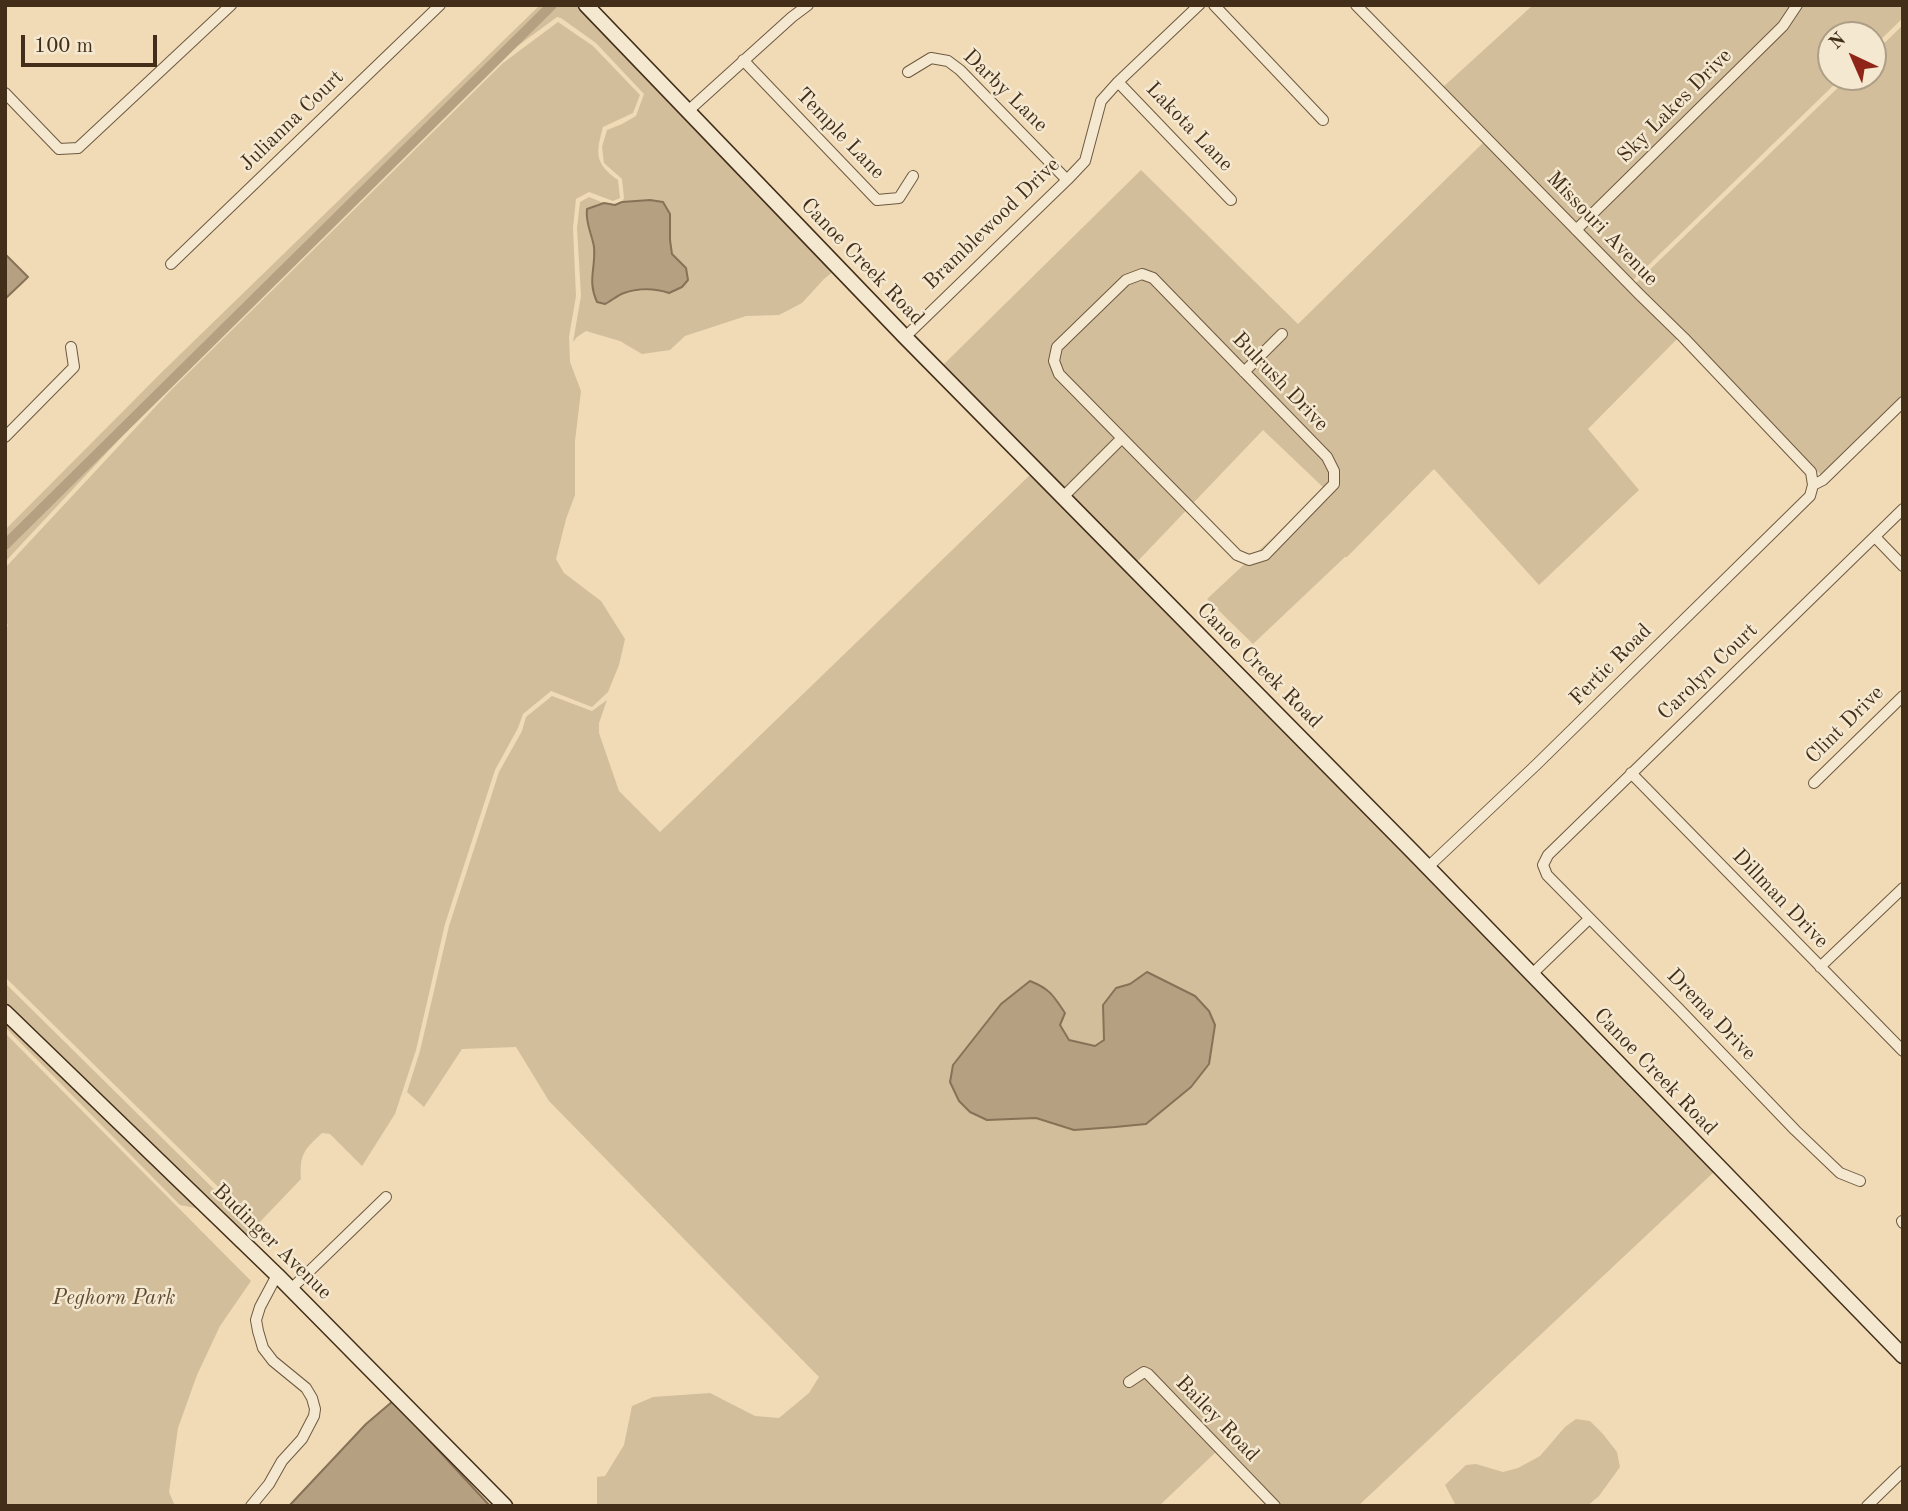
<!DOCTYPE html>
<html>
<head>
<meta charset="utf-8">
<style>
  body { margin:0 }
  #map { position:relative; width:1908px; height:1511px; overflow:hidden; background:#f0dbb6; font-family:"Old Standard TT",serif }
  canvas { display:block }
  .frame { position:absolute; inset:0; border:7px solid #422e19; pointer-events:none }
  .north { position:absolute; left:1817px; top:21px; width:70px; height:70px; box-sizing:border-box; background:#f5e8d0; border:2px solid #ad9e87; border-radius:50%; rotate:316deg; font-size:19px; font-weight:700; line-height:28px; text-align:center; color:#422e19 }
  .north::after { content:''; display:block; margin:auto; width:24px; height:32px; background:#8f2418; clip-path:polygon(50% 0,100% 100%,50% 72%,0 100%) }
  .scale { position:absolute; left:21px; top:35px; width:136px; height:32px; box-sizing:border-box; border:4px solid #422e19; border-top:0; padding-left:9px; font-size:21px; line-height:24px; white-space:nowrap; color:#422e19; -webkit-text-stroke:5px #f5e8d0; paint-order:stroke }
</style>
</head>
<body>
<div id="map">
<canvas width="1908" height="1511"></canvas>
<div class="frame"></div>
<div class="north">N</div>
<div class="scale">100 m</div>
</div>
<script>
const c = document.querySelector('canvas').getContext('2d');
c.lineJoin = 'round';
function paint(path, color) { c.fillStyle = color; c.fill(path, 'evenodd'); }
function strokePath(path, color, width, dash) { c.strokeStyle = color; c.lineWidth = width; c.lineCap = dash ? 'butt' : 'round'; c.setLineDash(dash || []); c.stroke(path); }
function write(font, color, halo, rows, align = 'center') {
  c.font = font + ' "Old Standard TT",serif'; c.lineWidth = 5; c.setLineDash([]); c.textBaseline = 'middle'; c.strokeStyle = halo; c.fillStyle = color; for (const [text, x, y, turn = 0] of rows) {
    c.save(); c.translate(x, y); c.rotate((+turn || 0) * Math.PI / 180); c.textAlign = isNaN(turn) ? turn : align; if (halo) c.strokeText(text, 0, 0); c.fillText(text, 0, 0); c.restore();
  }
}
const green = new Path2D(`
  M540 5H580L835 270 824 279 802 303 779 315 746 316 685 336 670 350 642 354 620 341 586 331 577 337 573 342 581 296 577 228 580 202 589 197 604 203 597 204 586 218 594 249V262L615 299 622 293 658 289 688 280C685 261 681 268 674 255 667 245 670 227 670 215L650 200 622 202 624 198 622 179 604 163 602 147 607 130 622 124 636 116 644 94 596 43 561 18 557 17 500 59 169 386 5 562V530L163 371Z
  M1533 5H1903V18L1873 47V35H1831V77H1842L1633 280 1632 282 1681 335 1588 429 1639 490 1539 585 1434 469 1347 557H1345L1253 644 1207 599 1325 489 1263 430 1135 564 941 367 1141 170 1298 324 1489 137 1442 88Z
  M558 22 593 46 640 95 633 113 603 127C596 153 594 163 618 180L620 198 613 201 589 192 576 199 573 228 576 296 569 337 570 362 581 391 575 441V495L566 519 556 559 564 573 601 601 625 639 619 665 608 692 592 707 551 691 523 714 518 728 495 770 445 924 416 1050 395 1114 362 1166 330 1134 322 1133C305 1149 299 1154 301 1179L257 1225 5 977V633L8 625 5 622V568L172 389 503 63Z
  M1903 25V398L1822 476 1636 283 1849 77H1873V54Z
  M1032 473 1425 871 1715 1171 1358 1506H1282L1232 1452 1225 1457 1217 1451 1159 1506H597V1477L605 1476 624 1445 632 1406 653 1397 710 1393 755 1416 779 1418 809 1393 819 1377 549 1101 516 1047 462 1049 424 1107 407 1092 420 1051 449 926 499 772 522 731 526 717 552 696 592 711 607 700 599 723V733L619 791 660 832ZM1147 972 1146 1124 1074 1130 1036 1118 987 1120 970 1112 953 1065 1001 1004 1046 988 1065 1012 1060 1025 1069 1040 1095 1046 1104 1040V1026L1116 988 1130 984Z
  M5 983 232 1207 257 1229 254 1247 5 1005Z
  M5 1018 204 1212 195 1208 180 1205 5 1027Z
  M5 1033 251 1281 220 1326 197 1375 178 1428 169 1492 175 1506H5Z
  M1576 1419 1590 1421 1603 1434 1617 1452 1620 1467 1599 1496 1587 1506H1456L1445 1485 1466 1465 1476 1464 1503 1472 1518 1468 1540 1456 1565 1427Z`);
const water = new Path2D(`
  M650 200 663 202 670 214V240L672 254 686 268 688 280 682 287 669 293C655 288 638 288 624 293 618 295 611 301 605 304L597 302C587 280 596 269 594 247 592 234 585 223 587 209L604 203 615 205 622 202Z
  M5 254 28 277 5 299Z
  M1147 972 1195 996 1209 1011 1215 1025 1209 1064 1191 1087 1146 1124 1115 1127 1074 1130 1036 1118 987 1120 970 1112 959 1101 950 1082 953 1065 1001 1004 1030 981C1050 989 1053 995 1065 1013L1060 1025 1069 1040 1095 1046 1104 1040 1103 1005 1116 988 1130 984Z
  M393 1401 490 1506H289L366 1424Z`);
const canal = new Path2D(`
  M5 545 552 5`);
const street = new Path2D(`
  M1214 5 1323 120
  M1356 5 1639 294 1684 338 1811 472 1813 485
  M743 60 877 200 899 198 913 176
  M908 72 931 58 948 61 960 70 1067 180
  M1118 82 1231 200
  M5 93 59 149 78 148 231 5
  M688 111 792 17 808 5
  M1576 230 1783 26 1797 5
  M171 264 440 5
  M1142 274 1153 278 1327 457 1334 471V484L1265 555 1249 560 1237 555 1059 374 1054 361 1057 347 1126 280Z
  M905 337 1067 180 1085 161 1101 101 1118 82 1199 5
  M1244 372 1282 334
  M5 437 74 367 71 347
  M1813 485 1823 480 1903 402
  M1063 497 1122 438
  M1875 537 1903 566
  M1631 773 1903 1051
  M1814 783 1903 696
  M1428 867 1536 765 1810 496 1813 485
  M1820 967 1903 888
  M1531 975 1589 919
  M1860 1181 1840 1173 1795 1130 1679 1009 1547 875 1543 865 1548 855 1903 509
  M1902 1221 1903 1223
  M291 1289 386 1197
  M1129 1382 1144 1372 1148 1374 1275 1506
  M251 1506 269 1484 282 1461 302 1439 314 1416 315 1409 312 1398 306 1388 273 1361 263 1348 258 1331 256 1320 260 1307 277 1275
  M1867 1506 1903 1471`);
const secondary = new Path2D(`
  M586 5 905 337 1414 853 1903 1356
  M5 1012 277 1275 505 1506`);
const streetNames = [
  ["Darby Lane",1005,91,44],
  ["Sky Lakes Drive",1675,106,-45],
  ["Julianna Court",292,121,-44],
  ["Lakota Lane",1189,127,46],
  ["Temple Lane",840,134,46],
  ["Bramblewood Drive",992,224,-44],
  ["Missouri Avenue",1602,229,46],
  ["Canoe Creek Road",862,262,46],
  ["Bulrush Drive",1280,382,46],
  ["Fertic Road",1611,665,-45],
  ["Canoe Creek Road",1259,666,45],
  ["Carolyn Court",1708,672,-44],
  ["Clint Drive",1845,725,-45],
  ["Dillman Drive",1780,899,46],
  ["Drema Drive",1711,1015,46],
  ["Canoe Creek Road",1655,1072,46],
  ["Budinger Avenue",272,1242,44],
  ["Bailey Road",1217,1419,46]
];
const parkNames = [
  ["Peghorn Park",114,1298]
];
paint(green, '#d2be9b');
paint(water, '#b5a081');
strokePath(water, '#877257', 2);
strokePath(canal, '#b5a081', 10);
strokePath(street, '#6e5940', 12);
strokePath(secondary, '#422e19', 17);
strokePath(street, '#f5e8d0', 10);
strokePath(secondary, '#f5e8d0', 14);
write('21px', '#422e19', '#f5e8d0', streetNames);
write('italic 21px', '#5f4b33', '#f5e8d0', parkNames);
</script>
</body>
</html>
